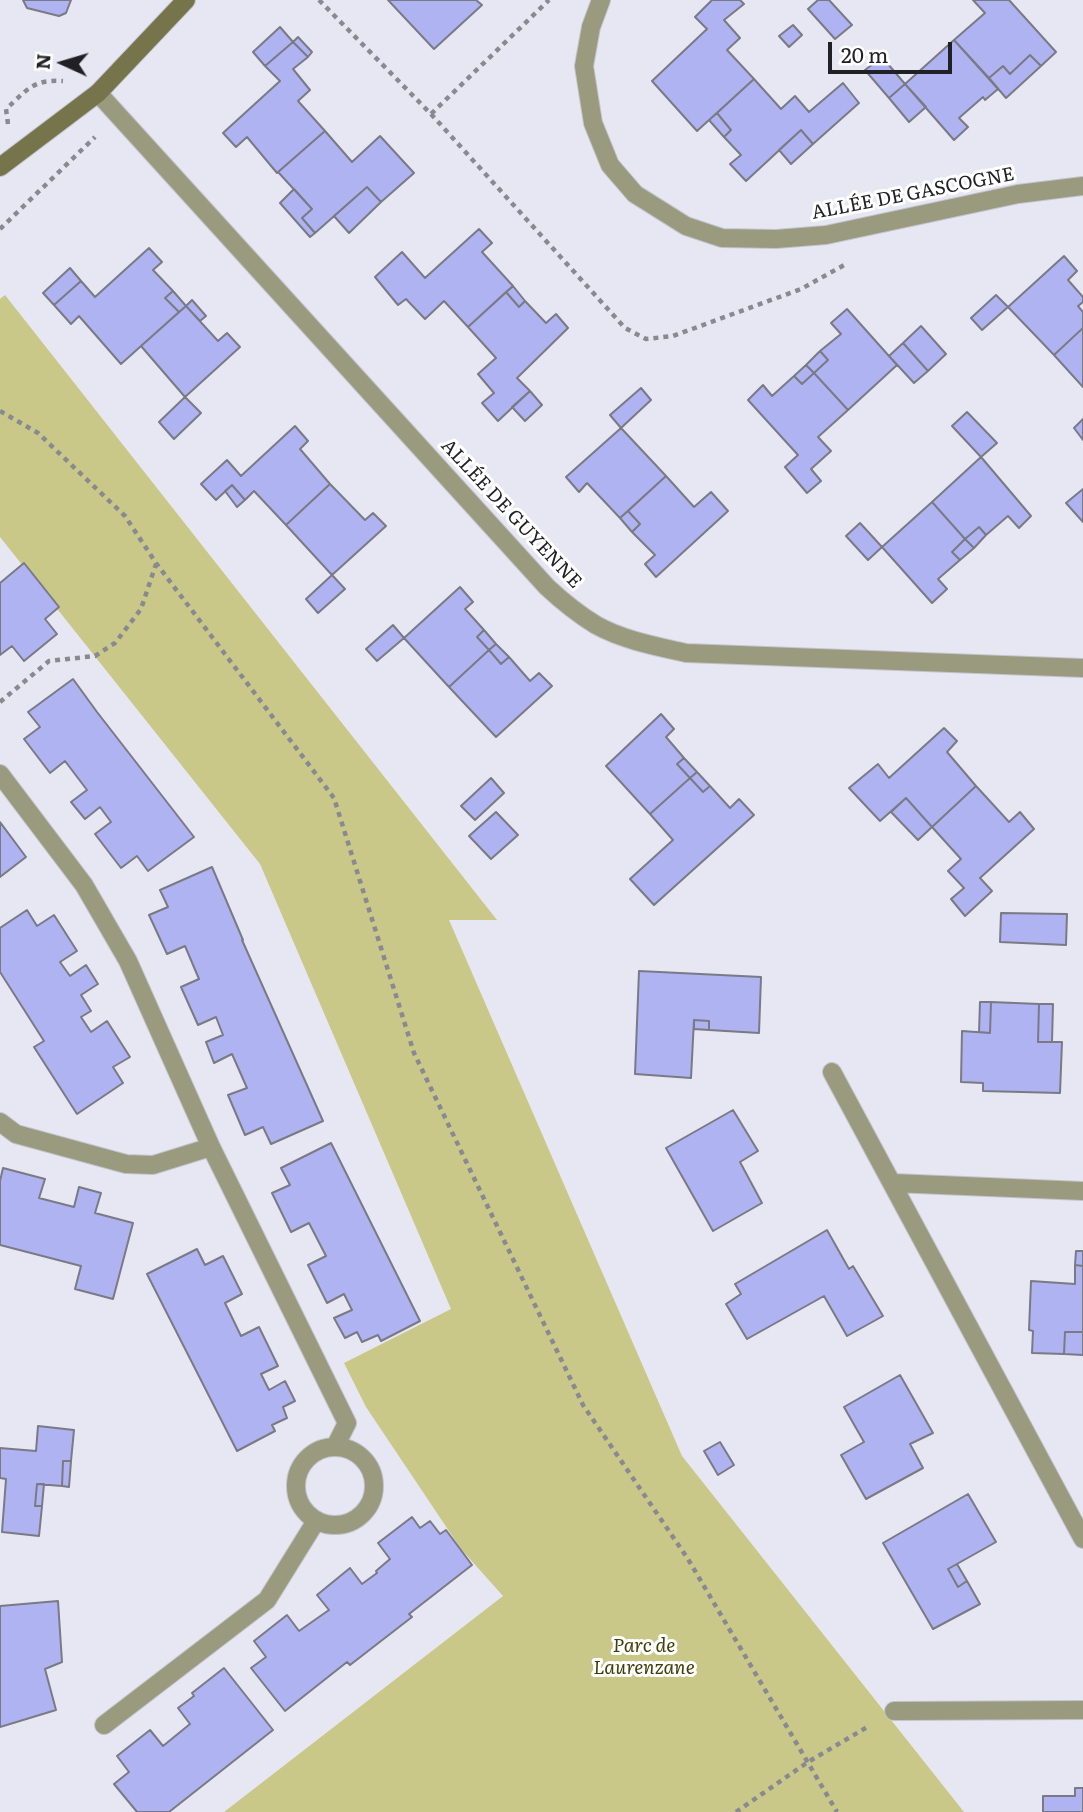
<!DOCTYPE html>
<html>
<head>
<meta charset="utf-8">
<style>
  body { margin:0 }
  #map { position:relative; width:1083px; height:1812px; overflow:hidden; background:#e6e7f2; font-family:Literata,serif }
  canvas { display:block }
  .north { position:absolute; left:28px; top:28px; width:70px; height:70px; -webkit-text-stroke:5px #fff; paint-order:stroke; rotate:274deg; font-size:19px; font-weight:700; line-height:28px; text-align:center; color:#212125 }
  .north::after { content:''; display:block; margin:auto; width:24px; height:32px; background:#212125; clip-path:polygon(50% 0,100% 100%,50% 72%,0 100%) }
  .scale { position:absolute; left:828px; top:42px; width:124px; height:32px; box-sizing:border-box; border:4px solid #212125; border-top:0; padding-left:9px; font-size:21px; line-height:24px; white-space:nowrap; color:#212125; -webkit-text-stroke:5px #fff; paint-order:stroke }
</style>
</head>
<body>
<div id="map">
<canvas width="1083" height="1812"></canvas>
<div class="north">N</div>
<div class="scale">20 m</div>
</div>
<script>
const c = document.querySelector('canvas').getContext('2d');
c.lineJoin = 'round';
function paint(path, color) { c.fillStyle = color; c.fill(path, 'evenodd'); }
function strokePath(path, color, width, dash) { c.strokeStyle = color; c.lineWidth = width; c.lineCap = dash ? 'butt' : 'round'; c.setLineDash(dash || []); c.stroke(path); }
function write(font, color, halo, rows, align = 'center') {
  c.font = font + ' Literata,serif'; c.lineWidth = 6; c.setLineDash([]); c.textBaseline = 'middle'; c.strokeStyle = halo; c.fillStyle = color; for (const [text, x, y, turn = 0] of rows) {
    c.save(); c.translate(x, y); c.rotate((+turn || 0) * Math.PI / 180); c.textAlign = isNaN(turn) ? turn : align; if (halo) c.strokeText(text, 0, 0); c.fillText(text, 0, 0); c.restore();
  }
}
const green = new Path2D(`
  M5 295 497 920H449L682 1456 964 1812H224L503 1596 461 1549 366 1407 344 1363 451 1309 260 864 0 537V299Z`);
const building = new Path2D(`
  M23 0H71L66 13 59 16 27 8Z
  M388 0H476L482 5 434 49Z
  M712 0H740L744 4 724 20 740 38 727 50 754 79 697 131 652 81 707 29 695 17Z
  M818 0H829L852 25 835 39 808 9Z
  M973 0H1009L1056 52 1041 66 1030 55 1010 74 1003 66 989 78 954 40 985 13Z
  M793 25 802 35 789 47 779 36Z
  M280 27 293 42 265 66 253 52Z
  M298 37 312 52 308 57 293 42Z
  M954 40 998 89 985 100 983 97 959 118 968 127 954 140 905 84Z
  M293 42 308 57 293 69 310 90 298 101 325 131 277 173 247 137 236 147 223 133 280 81 265 66Z
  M1030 55 1041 66 1006 98 989 78 1003 66 1010 74Z
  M882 57 905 84 889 98 865 70Z
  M754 79 781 109 795 96 809 112 843 83 859 103 813 144 801 130 746 181 730 164 741 155 724 137 731 130 717 113Z
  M905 84 926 107 909 122 889 98Z
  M717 113 731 130 724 137 709 120Z
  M801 130 813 144 791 164 779 150Z
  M325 131 352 162 380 136 414 173 381 202 367 187 315 233 302 218 312 209 278 172Z
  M367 187 381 202 349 233 334 216Z
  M294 189 312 209 302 218 315 233 310 237 280 203Z
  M479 229 492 243 482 252 513 286 468 327 444 301 425 319 406 299 398 305 375 277 402 252 425 278Z
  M149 248 162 262 153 270 173 291 165 298 179 312 121 364 79 316 71 324 54 305 81 281 95 297Z
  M1064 256 1077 271 1068 280 1083 297V302L1078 306 1083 312V328L1054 355 1008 307Z
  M70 268 81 281 54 305 43 293Z
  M513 286 525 301 519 307 506 292Z
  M173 291 186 306 179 312 165 298Z
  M506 292 519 307 525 301 546 323 556 314 568 328 517 378 530 391 498 421 482 403 494 393 478 374 496 358 468 327Z
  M996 295 1008 307 982 330 971 318Z
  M192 300 206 316 200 321 186 306Z
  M186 306 218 341 227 333 240 347 185 397 141 346Z
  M847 309 897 365 848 410 814 373 828 360 820 351 841 334 831 323Z
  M921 326 946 354 928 371 903 343Z
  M1083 328V387L1054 355Z
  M903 343 928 371 914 383 889 356Z
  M820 351 828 360 814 373 806 365Z
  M806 365 814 373 802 384 794 376Z
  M814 373 848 410 818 437 831 451 811 469 821 481 807 493 785 467 798 455 748 400 763 385 772 396 794 376 802 384Z
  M641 388 651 400 621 428 610 415Z
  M530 391 542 405 525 421 512 407Z
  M185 397 201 413 174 439 159 422Z
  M967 412 997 443 981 457 952 426Z
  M1083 419V440L1074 428Z
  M295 426 308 441 300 449 330 484 286 525 254 491 245 500 232 485 216 500 201 484 227 460 241 476Z
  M621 428 666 476 620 518 587 483 579 492 566 477Z
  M981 457 1031 516 1019 528 1008 516 986 535 979 527 965 539 932 502Z
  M666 476 694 507 711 492 728 511 656 577 645 564 655 555 632 532 640 524 628 511Z
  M330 484 365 520 373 513 386 526 332 575 286 525Z
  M232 485 245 500 237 507 225 491Z
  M1083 489V522L1066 503Z
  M932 502 965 539 952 552 960 560 938 579 947 589 932 603 882 547Z
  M628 511 640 524 632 532 620 518Z
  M860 523 882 547 868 560 846 536Z
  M979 527 986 535 974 548 965 539Z
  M965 539 974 548 960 560 952 552Z
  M24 563 59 607 45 619 57 634 24 661 12 646 0 655V583Z
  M332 575 345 589 318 613 306 599Z
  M460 587 473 602 465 609 484 630 477 637 489 650 449 687 404 638Z
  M393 625 404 638 377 661 366 649Z
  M484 630 496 644 489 650 477 637Z
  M496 644 509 657 501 664 489 650Z
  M489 650 501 664 509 657 530 681 539 673 552 686 496 737 449 687Z
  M73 679 97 712 194 837 148 871 137 856 121 868 95 834 111 822 100 807 85 819 71 802 87 790 65 761 50 773 24 739 40 727 28 712Z
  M661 714 674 729 666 737 684 758 677 764 690 778 650 814 606 766Z
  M944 728 957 741 947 752 976 786 932 827 906 798 880 821 849 788 878 764 889 778Z
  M684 758 697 772 690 778 677 764Z
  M697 772 710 786 703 792 690 778Z
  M491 778 504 793 475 820 461 806Z
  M690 778 703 792 710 786 730 808 739 799 754 815 654 905 630 879 673 840 650 814Z
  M976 786 1009 822 1020 812 1034 829 980 878 992 891 965 916 951 899 964 888 948 871 961 859 932 827Z
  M906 798 932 827 918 840 891 812Z
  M496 812 518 835 491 859 469 836Z
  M0 822 26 857 0 877Z
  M212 867 243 940H242L323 1121 271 1144 263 1127 245 1135 228 1095 247 1088 232 1054 214 1063 206 1042 223 1035 216 1017 198 1025 181 987 199 979 185 946 167 954 149 915 168 907 160 890Z
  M27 910 37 926 54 915 77 951 60 962 70 976 86 965 98 984 81 995 91 1011 81 1017 91 1032 107 1021 130 1057 113 1067 123 1083 77 1114 34 1047 44 1041 0 972V928Z
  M1001 913 1067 914 1066 945 1000 942Z
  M639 971 761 977 759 1033 709 1030V1021L694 1020 691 1078 635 1074Z
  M980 1002H991L990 1033 979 1032Z
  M991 1002 1039 1004 1038 1042H1062L1060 1093 983 1091V1083L961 1082 962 1031 990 1033Z
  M1039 1004H1053L1052 1042H1038Z
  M694 1020 709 1021V1030L694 1029Z
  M733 1110 758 1151 740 1162 762 1203 713 1231 666 1148Z
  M331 1143 420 1321 381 1341 378 1335 362 1342 357 1332 345 1338 334 1318 352 1310 344 1294 327 1303 308 1265 326 1256 309 1223 291 1232 272 1193 290 1185 281 1168Z
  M3 1168 45 1179 39 1198 74 1207 79 1187 101 1193 95 1213 133 1223 113 1299 75 1289 81 1266 0 1245V1181Z
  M827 1230 849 1269 853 1266 883 1316 847 1336 824 1296 747 1339 726 1304 741 1294 735 1284Z
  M197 1249 205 1265 223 1256 242 1294 225 1303 241 1336 259 1327 278 1366 261 1374 269 1390 285 1381 295 1401 283 1407 287 1418 272 1425 275 1431 237 1451 147 1274Z
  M1076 1251H1083V1266L1075 1265Z
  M1075 1265 1083 1266V1332H1065L1064 1354 1032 1353 1033 1331 1029 1330 1031 1281 1075 1284Z
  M1065 1332H1083V1355L1064 1354Z
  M900 1375 933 1433 910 1444 923 1468 866 1499 841 1455 864 1442 844 1407Z
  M38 1426 74 1430 71 1461H63L62 1486 37 1484 35 1506H42L39 1536 2 1532 6 1479 0 1478V1448L36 1451Z
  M720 1442 734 1465 718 1475 704 1451Z
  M63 1461H71L69 1487 62 1486Z
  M37 1484H44L42 1506H35Z
  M968 1494 996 1542 948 1569 958 1587 967 1581 980 1604 933 1629 883 1543Z
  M412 1517 420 1528 430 1521 440 1534 446 1530 472 1565 409 1614 412 1617 350 1665 347 1662 285 1711 251 1668 266 1657 254 1641 287 1615 299 1631 329 1610 317 1595 350 1568 362 1584 377 1573 376 1571 390 1559 378 1543Z
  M957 1564 967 1581 958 1587 948 1569Z
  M58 1601 62 1662 45 1669 56 1710 0 1727V1606Z
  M224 1668 273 1730 169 1812H137L114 1784 129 1772 117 1756 150 1730 163 1746 190 1724 178 1708 194 1696 192 1693Z
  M1075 1788H1083V1812H1043V1796H1075Z`);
const path = new Path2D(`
  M319 0 431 114 549 0
  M431 114 625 328 646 339 673 336 801 289 846 264
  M8 124 6 109C27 90 33 79 63 81
  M0 229 95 137
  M0 411 38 433 125 516 156 563 334 798 414 1053 583 1405 688 1559 837 1812
  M0 702 49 661 95 656 115 643 141 609 156 564
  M736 1812 808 1762 869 1726`);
const street = new Path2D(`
  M601 0 591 27 584 66 593 123 610 165 635 194 686 226 722 238 776 239 826 235 1018 194 1083 186
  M98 93 547 587C562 601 578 614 596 625 623 640 655 646 686 653L1083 668
  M0 774 84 885 128 961 211 1147 153 1165 126 1164 16 1134 0 1122
  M832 1072 1083 1539
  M211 1147 347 1423 335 1447
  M893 1183 1083 1191
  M296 1486a39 39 0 1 1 78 0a39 39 0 1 1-78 0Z
  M894 1711 1083 1710
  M104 1725 267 1600 316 1521`);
const secondary = new Path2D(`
  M0 167 98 93 186 0`);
const streetNames = [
  ["ALLÉE DE GASCOGNE",913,194,-11],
  ["ALLÉE DE GUYENNE",511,514,47]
];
const parkNames = [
  ["Parc de",644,1646],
  ["Laurenzane",644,1668]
];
paint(green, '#c9c889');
paint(building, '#afb3f1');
strokePath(building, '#797a84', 2);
strokePath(street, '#c3c3cd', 20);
strokePath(secondary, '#c3c3cd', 20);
strokePath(path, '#898991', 4.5, [5, 5]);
strokePath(street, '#9a9a7e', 18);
strokePath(secondary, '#75744a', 18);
write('19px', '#212125', '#fff', streetNames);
write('italic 19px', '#413f08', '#fff', parkNames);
</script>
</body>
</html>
